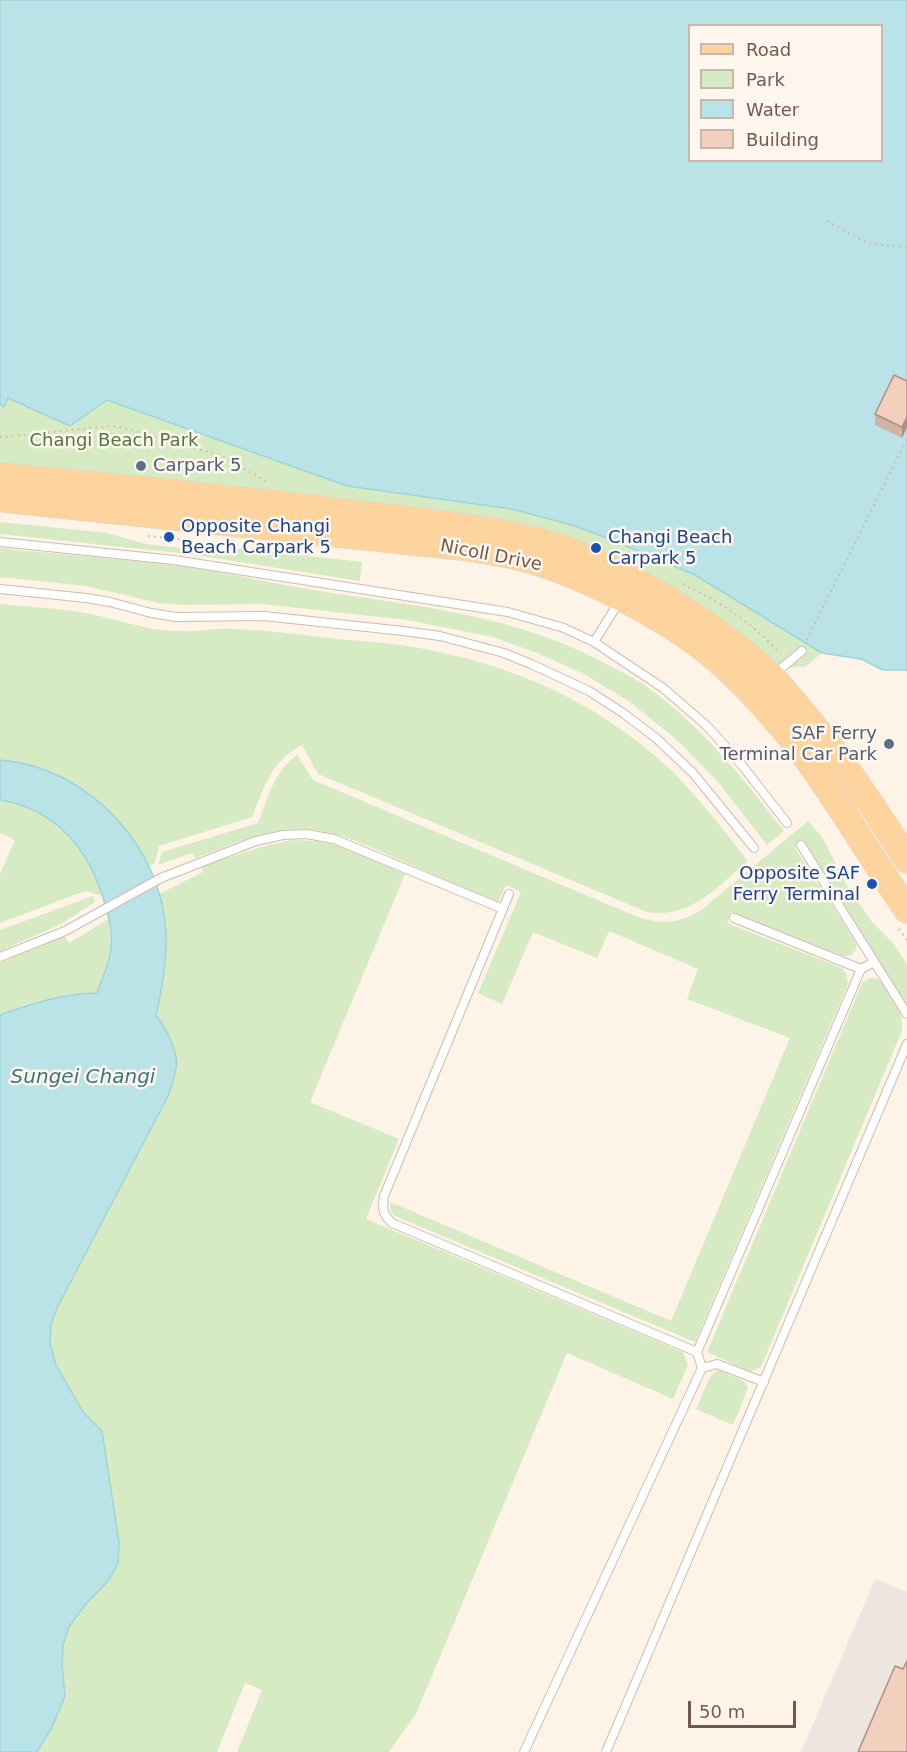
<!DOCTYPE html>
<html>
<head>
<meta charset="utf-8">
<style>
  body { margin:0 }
  #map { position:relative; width:907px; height:1752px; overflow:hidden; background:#fdf3e6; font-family:"DejaVu Sans",sans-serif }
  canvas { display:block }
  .legend { position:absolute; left:688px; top:24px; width:195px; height:138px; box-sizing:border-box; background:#fff7ed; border:2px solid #c9b7ac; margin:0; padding:8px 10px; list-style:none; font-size:18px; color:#77574a }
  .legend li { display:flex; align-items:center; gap:12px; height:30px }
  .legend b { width:30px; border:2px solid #c9b7ac }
  .scale { position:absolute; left:688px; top:1701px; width:108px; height:27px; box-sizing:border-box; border:3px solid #77574a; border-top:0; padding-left:8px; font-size:18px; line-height:21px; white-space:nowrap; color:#77574a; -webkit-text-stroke:4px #fff7ed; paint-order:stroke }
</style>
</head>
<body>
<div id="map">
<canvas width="907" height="1752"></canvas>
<ul class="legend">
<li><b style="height:8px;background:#fdd49d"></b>Road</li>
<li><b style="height:16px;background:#d6ebc4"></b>Park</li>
<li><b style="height:16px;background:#bae3e7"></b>Water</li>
<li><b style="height:16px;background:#f3cfbd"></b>Building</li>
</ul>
<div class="scale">50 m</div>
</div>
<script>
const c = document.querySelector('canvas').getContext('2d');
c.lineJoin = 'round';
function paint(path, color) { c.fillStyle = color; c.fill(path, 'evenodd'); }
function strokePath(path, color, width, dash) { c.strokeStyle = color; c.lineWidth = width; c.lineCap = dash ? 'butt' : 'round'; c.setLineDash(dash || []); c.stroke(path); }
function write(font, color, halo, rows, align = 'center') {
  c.font = font + ' "DejaVu Sans",sans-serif'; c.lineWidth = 5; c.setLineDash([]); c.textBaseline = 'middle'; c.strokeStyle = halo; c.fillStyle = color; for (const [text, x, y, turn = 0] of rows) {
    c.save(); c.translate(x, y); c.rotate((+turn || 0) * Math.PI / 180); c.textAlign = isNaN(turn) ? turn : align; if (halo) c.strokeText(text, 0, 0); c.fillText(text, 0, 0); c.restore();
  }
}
const industrial = new Path2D(`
  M875 1579 907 1592V1752H801Z`);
const green = new Path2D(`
  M8 398 70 426 106 400 347 486 512 509 572 525 610 539 695 575 822 653 805 667 767 668 681 600 596 548 505 530 0 468V405L4 407Z
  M0 522 107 533 145 544 190 549H247L362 562 360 581 189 554 0 534Z
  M0 548C57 554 115 558 172 565 221 571 270 583 319 591 422 607 519 615 612 667 622 672 634 678 643 684 700 724 742 777 784 831L767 845 718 782 677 740 630 702 582 673 537 653 493 637 407 620 262 604 183 605 158 603 86 586 0 577Z
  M0 604C30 607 61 608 90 614 120 620 148 631 179 631 197 632 215 628 233 629 268 630 303 635 337 639 363 641 389 643 414 647 512 664 599 702 672 771 700 799 724 831 748 861 717 887 691 919 647 912L318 774 302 745C269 764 266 784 252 817L159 846 155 863 148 866C121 809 64 765 0 760Z
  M297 755 313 780 626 912 644 919 660 922 676 921 690 916 700 911 808 821 822 837 848 887 872 922 893 943 907 964V1005L804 841 795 848 855 941 857 946C855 953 852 957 843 956L731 912 727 923 842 968 846 973 848 984 695 1342 395 1216 391 1212 390 1202 671 1321 790 1038 687 999 698 969 609 931 597 958 533 932 502 1004 478 993 521 892 506 885 498 902C468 890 439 877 409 864 370 847 327 824 283 830 253 834 224 848 196 858L192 853 158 865 162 852 258 823C268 798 274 771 297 755Z
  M0 800C56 809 83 845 102 894L99 895 85 891 0 923V874L15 840 0 833Z
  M292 840 318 841 340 846 405 874 310 1102 399 1139 366 1219 683 1352 688 1365 673 1399 567 1353 416 1714 389 1752H237L262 1690 245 1683 217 1752H37L52 1727 65 1696 62 1665 63 1645 69 1627 85 1605 109 1580 118 1563 119 1542 102 1432 83 1412 56 1365 50 1343 51 1324 58 1306 168 1096C171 1087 175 1077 176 1068 179 1053 166 1027 156 1016L164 974 166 932 159 894 203 872 201 866 265 846Z
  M93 896 95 902 61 924 0 951V930Z
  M109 919 111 949 97 993C63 993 32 1004 0 1015V963L65 936 69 943Z
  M870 978 878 979 882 982C892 999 906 1013 901 1033L761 1367 752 1371 746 1370 707 1352 862 983Z
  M718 1370 744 1381 748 1388 733 1425 696 1409 710 1377Z`);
const water = new Path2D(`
  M0 0H907V670H883L861 659 822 653 695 575 610 539 572 525 512 509 347 486 107 400 70 426 8 398 4 407 0 405ZM690 26H882V160H690Z
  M0 760C87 766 163 847 166 934 167 962 162 989 156 1016 166 1027 179 1053 176 1068 175 1077 171 1087 168 1096L58 1306 51 1324 50 1343 56 1365 83 1412 102 1431 119 1542 118 1563 109 1580 85 1605 69 1627 63 1645 62 1665 65 1696 52 1727 37 1752H0V1015C32 1004 63 993 97 993 102 979 109 963 111 949 113 933 109 918 105 904 90 851 57 809 0 800Z`);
const path = new Path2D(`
  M827 221 869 244 907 247
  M0 437 112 426 124 428 220 455 267 482
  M148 536 187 540
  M683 584C718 601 755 624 780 654
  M807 640 907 439
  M899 929 907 940`);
const service = new Path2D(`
  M0 542 174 560 508 612 564 628 594 642 663 688 707 726 741 764 787 823
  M0 589 86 598 110 602 151 613 176 617 264 616 403 631 440 636 504 653 531 664 589 691 623 713 656 738 693 773 754 848
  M594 642 614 610 622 604
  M773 675 802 651
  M801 845 907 1014
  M509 894 384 1196C382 1209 383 1215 392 1223L697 1352 861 969 874 962
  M734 918 861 969
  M0 957 65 931 161 878 256 841 283 835 307 834 334 839 503 909
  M697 1352 702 1368 717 1364 764 1382
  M524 1752 702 1368
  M606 1752 907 1044`);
const primary = new Path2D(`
  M0 476C124 487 247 500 370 515 446 525 525 529 595 561 654 587 723 631 770 675 780 685 789 696 798 707 839 754 874 807 907 860
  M0 499 470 548C490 552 510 554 529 560 589 577 678 623 724 666 750 689 773 716 795 743 836 796 869 855 907 910`);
const wall = new Path2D(`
  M907 381V427L902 438 875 425V414Z`);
const shadedWall = new Path2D(`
  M907 417V427L902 438V427Z`);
const building = new Path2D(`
  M894 375 907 381V417L902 427 875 414Z
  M907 1661V1752H858L895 1666 903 1669Z`);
const markers = [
  [141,466,6,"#5c6f8a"],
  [169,537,6,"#1a4fb4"],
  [596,548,6,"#1a4fb4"],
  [889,744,6,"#5c6f8a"],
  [872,884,6,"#1a4fb4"]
];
const parkNames = [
  ["Changi Beach Park",114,441]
];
const serviceNames = [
  ["Carpark 5",153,466],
  ["SAF Ferry",877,734,"right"],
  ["Terminal Car Park",877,755,"right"]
];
const transitNames = [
  ["Opposite Changi",181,527],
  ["Beach Carpark 5",181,548],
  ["Changi Beach",608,538],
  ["Carpark 5",608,559],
  ["Opposite SAF",860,874,"right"],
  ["Ferry Terminal",860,895,"right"]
];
const streetNames = [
  ["Nicoll Drive",491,556,11]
];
const waterNames = [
  ["Sungei Changi",83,1078]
];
paint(industrial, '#ede5e0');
paint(green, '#d6ebc4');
paint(water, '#bae3e7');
strokePath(water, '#9fd4d9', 1.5);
strokePath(service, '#d1bcae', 10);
strokePath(primary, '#dcd3d0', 27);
strokePath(path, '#d8b2a0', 2, [1.5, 4.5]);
strokePath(service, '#fff', 8);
strokePath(primary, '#fdd49d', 26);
paint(wall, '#d1b2a3');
paint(shadedWall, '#aa9184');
paint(building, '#f3cfbd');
strokePath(building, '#aa9184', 1.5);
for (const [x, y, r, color] of markers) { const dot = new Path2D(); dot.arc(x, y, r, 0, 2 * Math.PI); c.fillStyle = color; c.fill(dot); strokePath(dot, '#fff7ed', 2); }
write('18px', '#52773e', '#fff7ed', parkNames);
write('18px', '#4e5e75', '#fff7ed', serviceNames, 'left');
write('18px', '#164399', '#fff7ed', transitNames, 'left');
write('18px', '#77574a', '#fff7ed', streetNames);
write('italic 20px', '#3c767d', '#fff7ed', waterNames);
</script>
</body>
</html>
